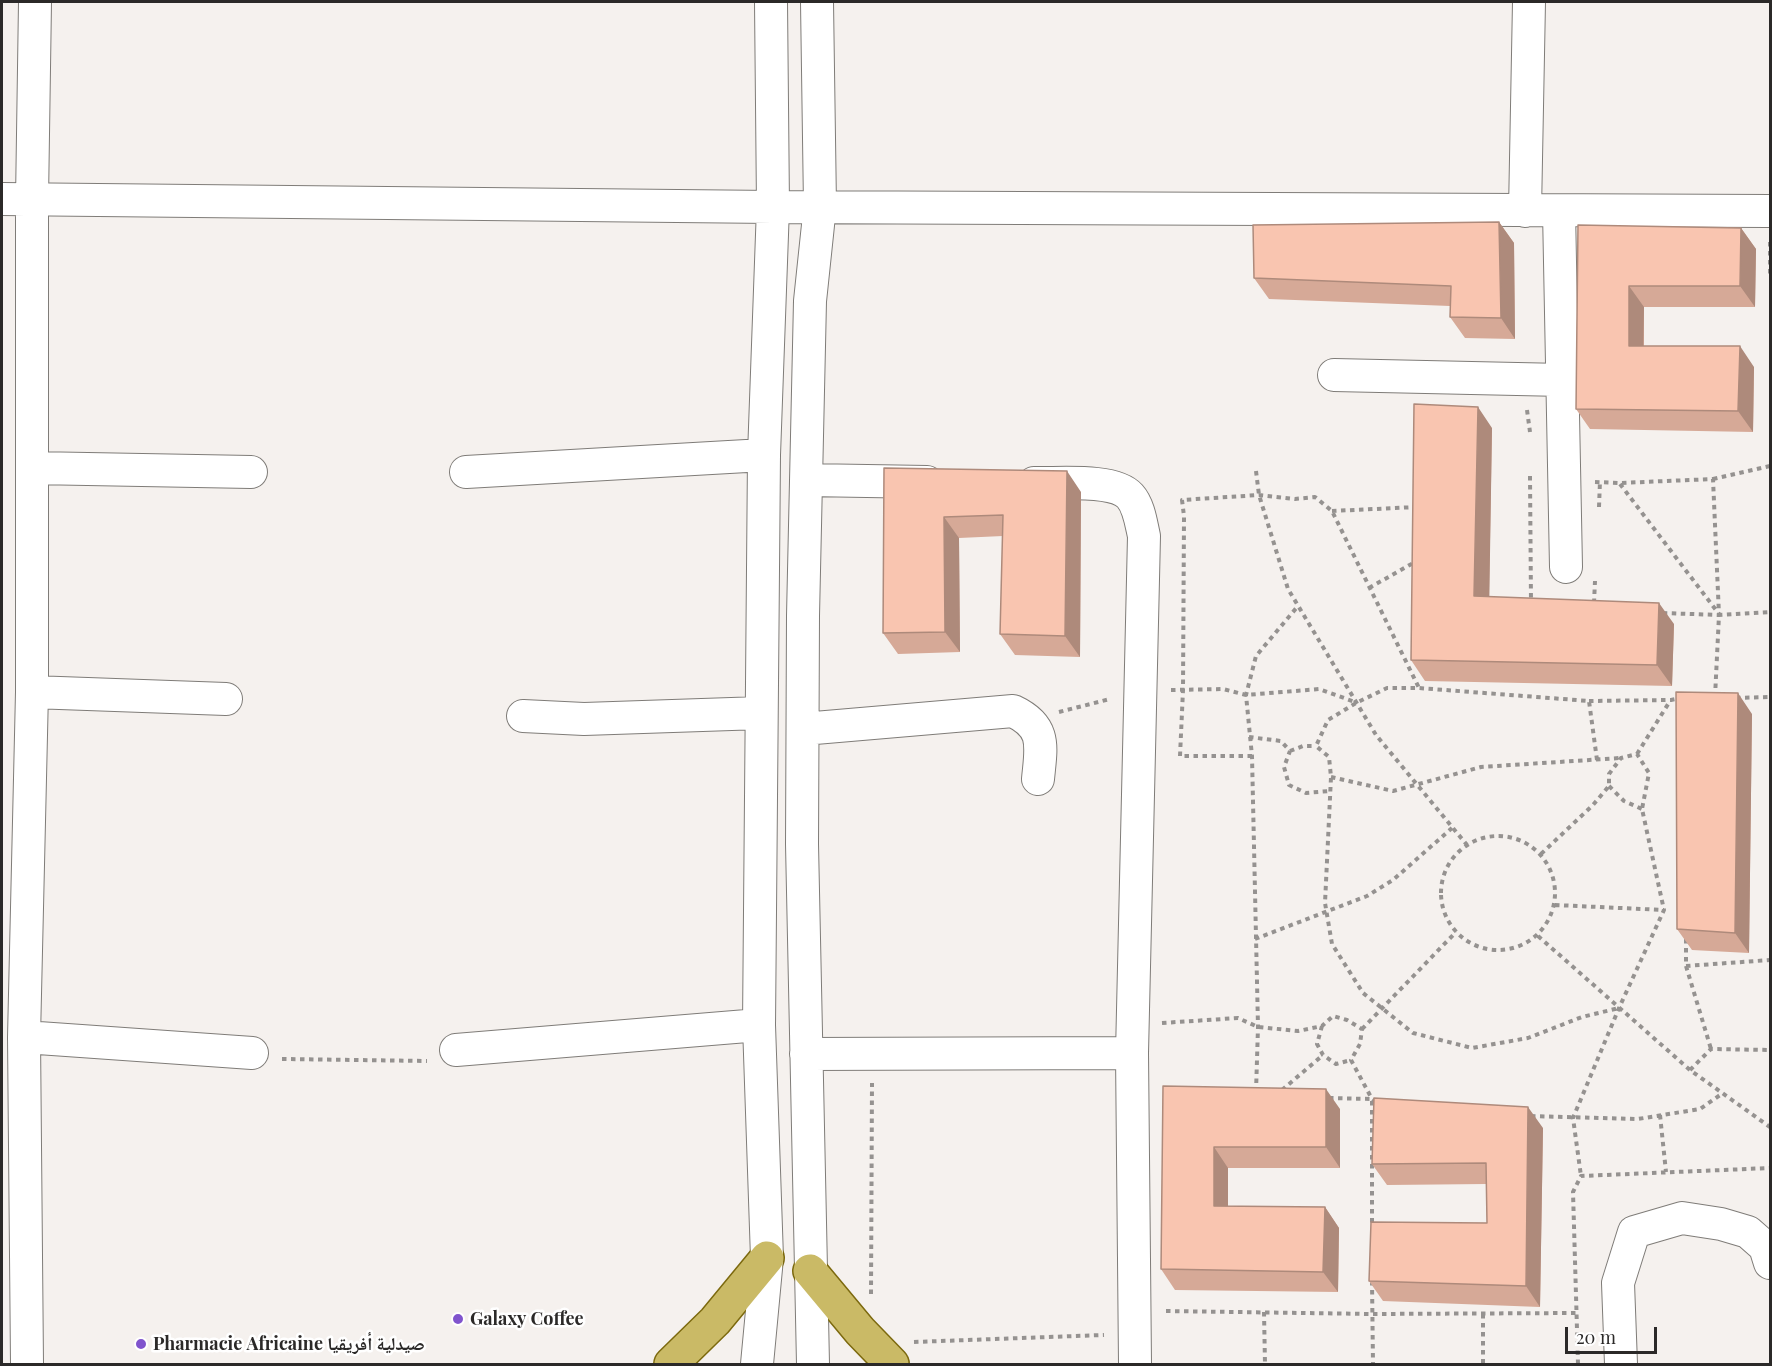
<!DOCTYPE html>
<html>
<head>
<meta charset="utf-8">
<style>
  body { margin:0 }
  #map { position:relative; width:1772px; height:1366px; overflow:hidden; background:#f5f1ee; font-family:"Playfair Display",serif }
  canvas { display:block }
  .frame { position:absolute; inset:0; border:3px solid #2b2928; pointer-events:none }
  .scale { position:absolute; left:1565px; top:1327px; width:92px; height:27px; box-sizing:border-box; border:3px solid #2b2928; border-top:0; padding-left:8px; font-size:18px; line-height:21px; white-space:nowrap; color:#2b2928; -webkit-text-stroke:4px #fff; paint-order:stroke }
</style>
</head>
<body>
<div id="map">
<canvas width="1772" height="1366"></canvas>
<div class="frame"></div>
<div class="scale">20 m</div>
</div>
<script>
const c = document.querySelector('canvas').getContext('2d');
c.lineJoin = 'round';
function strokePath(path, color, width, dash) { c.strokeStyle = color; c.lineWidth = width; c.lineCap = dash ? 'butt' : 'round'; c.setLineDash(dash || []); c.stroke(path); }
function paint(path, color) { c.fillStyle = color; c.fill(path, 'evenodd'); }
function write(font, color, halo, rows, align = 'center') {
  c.font = font + ' "Playfair Display","Noto Naskh Arabic",serif'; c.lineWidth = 5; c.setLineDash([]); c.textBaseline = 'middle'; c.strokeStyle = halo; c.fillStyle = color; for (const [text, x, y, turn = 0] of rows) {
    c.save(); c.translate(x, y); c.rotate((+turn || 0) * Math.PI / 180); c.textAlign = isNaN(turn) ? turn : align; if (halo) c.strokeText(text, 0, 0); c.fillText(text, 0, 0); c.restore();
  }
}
const path = new Path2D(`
  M1770 242V275
  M1527 410 1530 432
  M1256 471 1259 495 1288 589 1376 735 1467 845
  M1530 476 1531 603
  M1713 479 1770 466
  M1595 482 1620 483 1713 479 1719 615 1663 613
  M1620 484 1719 614
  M1599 507 1600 481
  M1332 511 1417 507
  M1369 588 1415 562
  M1594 603 1595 581
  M1171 690 1223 689 1246 695 1319 689 1355 702
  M1715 697 1719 615 1770 612
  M1736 698 1770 697
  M1589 701 1671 700 1681 698
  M1059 712 1110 699
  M1249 737 1281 741 1290 751 1284 767 1289 785 1306 793 1329 791
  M1290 751 1303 746H1316
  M1637 754 1670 701
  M1252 756H1180L1183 690 1184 516 1182 500 1259 495 1295 499 1315 497 1332 511 1419 688
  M1597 760 1589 701 1419 688H1387L1356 703 1328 720 1316 746 1329 757 1331 777 1325 903 1332 944 1363 993 1413 1033 1472 1048 1528 1038 1582 1017 1619 1008
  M1331 777 1393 791 1481 767 1620 758
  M1609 786 1624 801 1642 809
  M1441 893a57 57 0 1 1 114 0a57 57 0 1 1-114 0Z
  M1541 854 1593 805 1609 786V774L1621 758 1637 754 1649 773 1642 809 1664 910 1619 1008 1573 1118 1581 1176
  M1555 905 1664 910
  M1538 936 1690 1070 1770 1127
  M1255 939 1367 896 1393 880 1452 828
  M1686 939V966L1711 1049
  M1686 966 1770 960
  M1162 1023 1238 1018 1258 1027 1298 1031 1322 1026 1333 1016 1347 1020 1362 1029 1360 1044 1351 1060 1372 1099 1376 1102
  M1322 1026 1317 1044 1323 1055 1336 1064 1351 1060
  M1362 1029 1456 932
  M282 1059 427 1061
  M1690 1070 1711 1049 1770 1050
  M1282 1090 1323 1055
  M1256 1092 1258 1027 1252 756 1246 695 1256 656 1298 606
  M1329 1098 1372 1099V1226
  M1660 1115 1666 1172
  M1531 1116 1638 1119 1700 1109 1723 1093
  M1372 1281 1373 1364
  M871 1294 872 1083
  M1166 1311 1372 1314 1576 1313
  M1264 1312 1265 1364
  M1483 1314V1364
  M914 1342 1104 1335
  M1578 1364 1573 1192 1581 1176 1770 1168`);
const minor = new Path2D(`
  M2 199 773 207 1770 211
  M1525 211 1529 2
  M1559 211 1566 567
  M1334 375 1563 380
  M33 468 251 472
  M466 472 764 455
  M807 480 927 482
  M1034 483C1057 484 1114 478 1130 496 1139 506 1141 523 1144 536L1132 1053 1135 1364
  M32 692 226 699
  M523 716 584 719 761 713
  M803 729 1013 711C1047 727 1041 747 1038 779
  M24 1037 252 1053
  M456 1050 759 1025
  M806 1054 1132 1053
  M27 1364 24 1037 32 692V200L35 2
  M757 1364 767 1258 759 1025 764 455 773 207 771 2
  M813 1364 802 844 803 616 810 301 820 206 817 2
  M1621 1364 1618 1283 1634 1232 1682 1218 1721 1224 1748 1232 1765 1247 1770 1263`);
const major = new Path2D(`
  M810 1271 860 1331 892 1364
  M671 1364 715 1321 767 1258`);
const wall = new Path2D(`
  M1499 222 1514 243 1515 339 1465 338 1450 317V306L1269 299 1254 278Z
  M1578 225 1741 228 1756 249 1755 307H1644V346L1754 367 1753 432 1590 429 1576 409Z
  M1492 428 1489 597 1674 624 1672 686 1425 681 1411 660Z
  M884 468 1081 492 1080 657 1015 655 1000 634 1003 536 959 538 960 652 898 654 883 633Z
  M1752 714 1749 953 1692 950 1677 929Z
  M1163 1086 1340 1109V1168H1228V1207H1325L1339 1228 1338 1292 1175 1290 1161 1269Z
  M1543 1128 1540 1307 1383 1301 1369 1281 1487 1223 1486 1184 1387 1185 1372 1164Z`);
const shadedWall = new Path2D(`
  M1499 222 1514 243 1515 339 1501 318Z
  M1741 228 1756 249 1755 307 1740 286Z
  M1629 286 1644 307 1643 367 1629 346Z
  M1740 346 1754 367 1753 432 1738 411Z
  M1478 407 1492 428 1489 617 1474 596Z
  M1067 471 1081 492 1080 657 1065 636Z
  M944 517 959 538 960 652 945 632Z
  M1659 603 1674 624 1672 686 1657 665Z
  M1738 693 1752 714 1749 953 1735 933Z
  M1326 1089 1340 1109V1168L1326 1147Z
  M1528 1107 1543 1128 1540 1307 1526 1286Z
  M1214 1147 1228 1168V1227L1214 1206Z
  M1325 1207 1339 1228 1338 1292 1323 1272Z`);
const building = new Path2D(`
  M1499 222 1501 318 1450 317 1451 286 1254 278 1253 225Z
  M1578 225 1741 228 1740 286H1629V346H1740L1738 411 1576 409Z
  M1414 404 1478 407 1474 596 1659 603 1657 665 1411 660Z
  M884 468 1067 471 1065 636 1000 634 1003 515 944 517 945 632 883 633Z
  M1676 692 1738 693 1735 933 1677 929Z
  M1163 1086 1326 1089V1147H1214V1206L1325 1207 1323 1272 1161 1269Z
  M1374 1098 1528 1107 1526 1286 1369 1281 1371 1222 1487 1223 1486 1163 1372 1164Z`);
const markers = [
  [458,1319,6,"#8054cd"],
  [141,1344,6,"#8054cd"]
];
const poiNames = [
  ["Galaxy Coffee",470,1319],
  ["Pharmacie Africaine صيدلية أفريقيا",153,1344]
];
strokePath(minor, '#7f7c78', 34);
strokePath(major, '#7c690e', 36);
strokePath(path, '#959290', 4, [4.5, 4.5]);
strokePath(minor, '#fff', 32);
strokePath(major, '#caba66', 33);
paint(wall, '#d6a997');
paint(shadedWall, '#ae8a7b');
paint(building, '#f9c5b0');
strokePath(building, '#ae8a7b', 1.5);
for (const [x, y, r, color] of markers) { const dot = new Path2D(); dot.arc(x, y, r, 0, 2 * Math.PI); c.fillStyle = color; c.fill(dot); strokePath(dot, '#fff', 2); }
write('bold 18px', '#2b2928', '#fff', poiNames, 'left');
</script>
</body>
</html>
